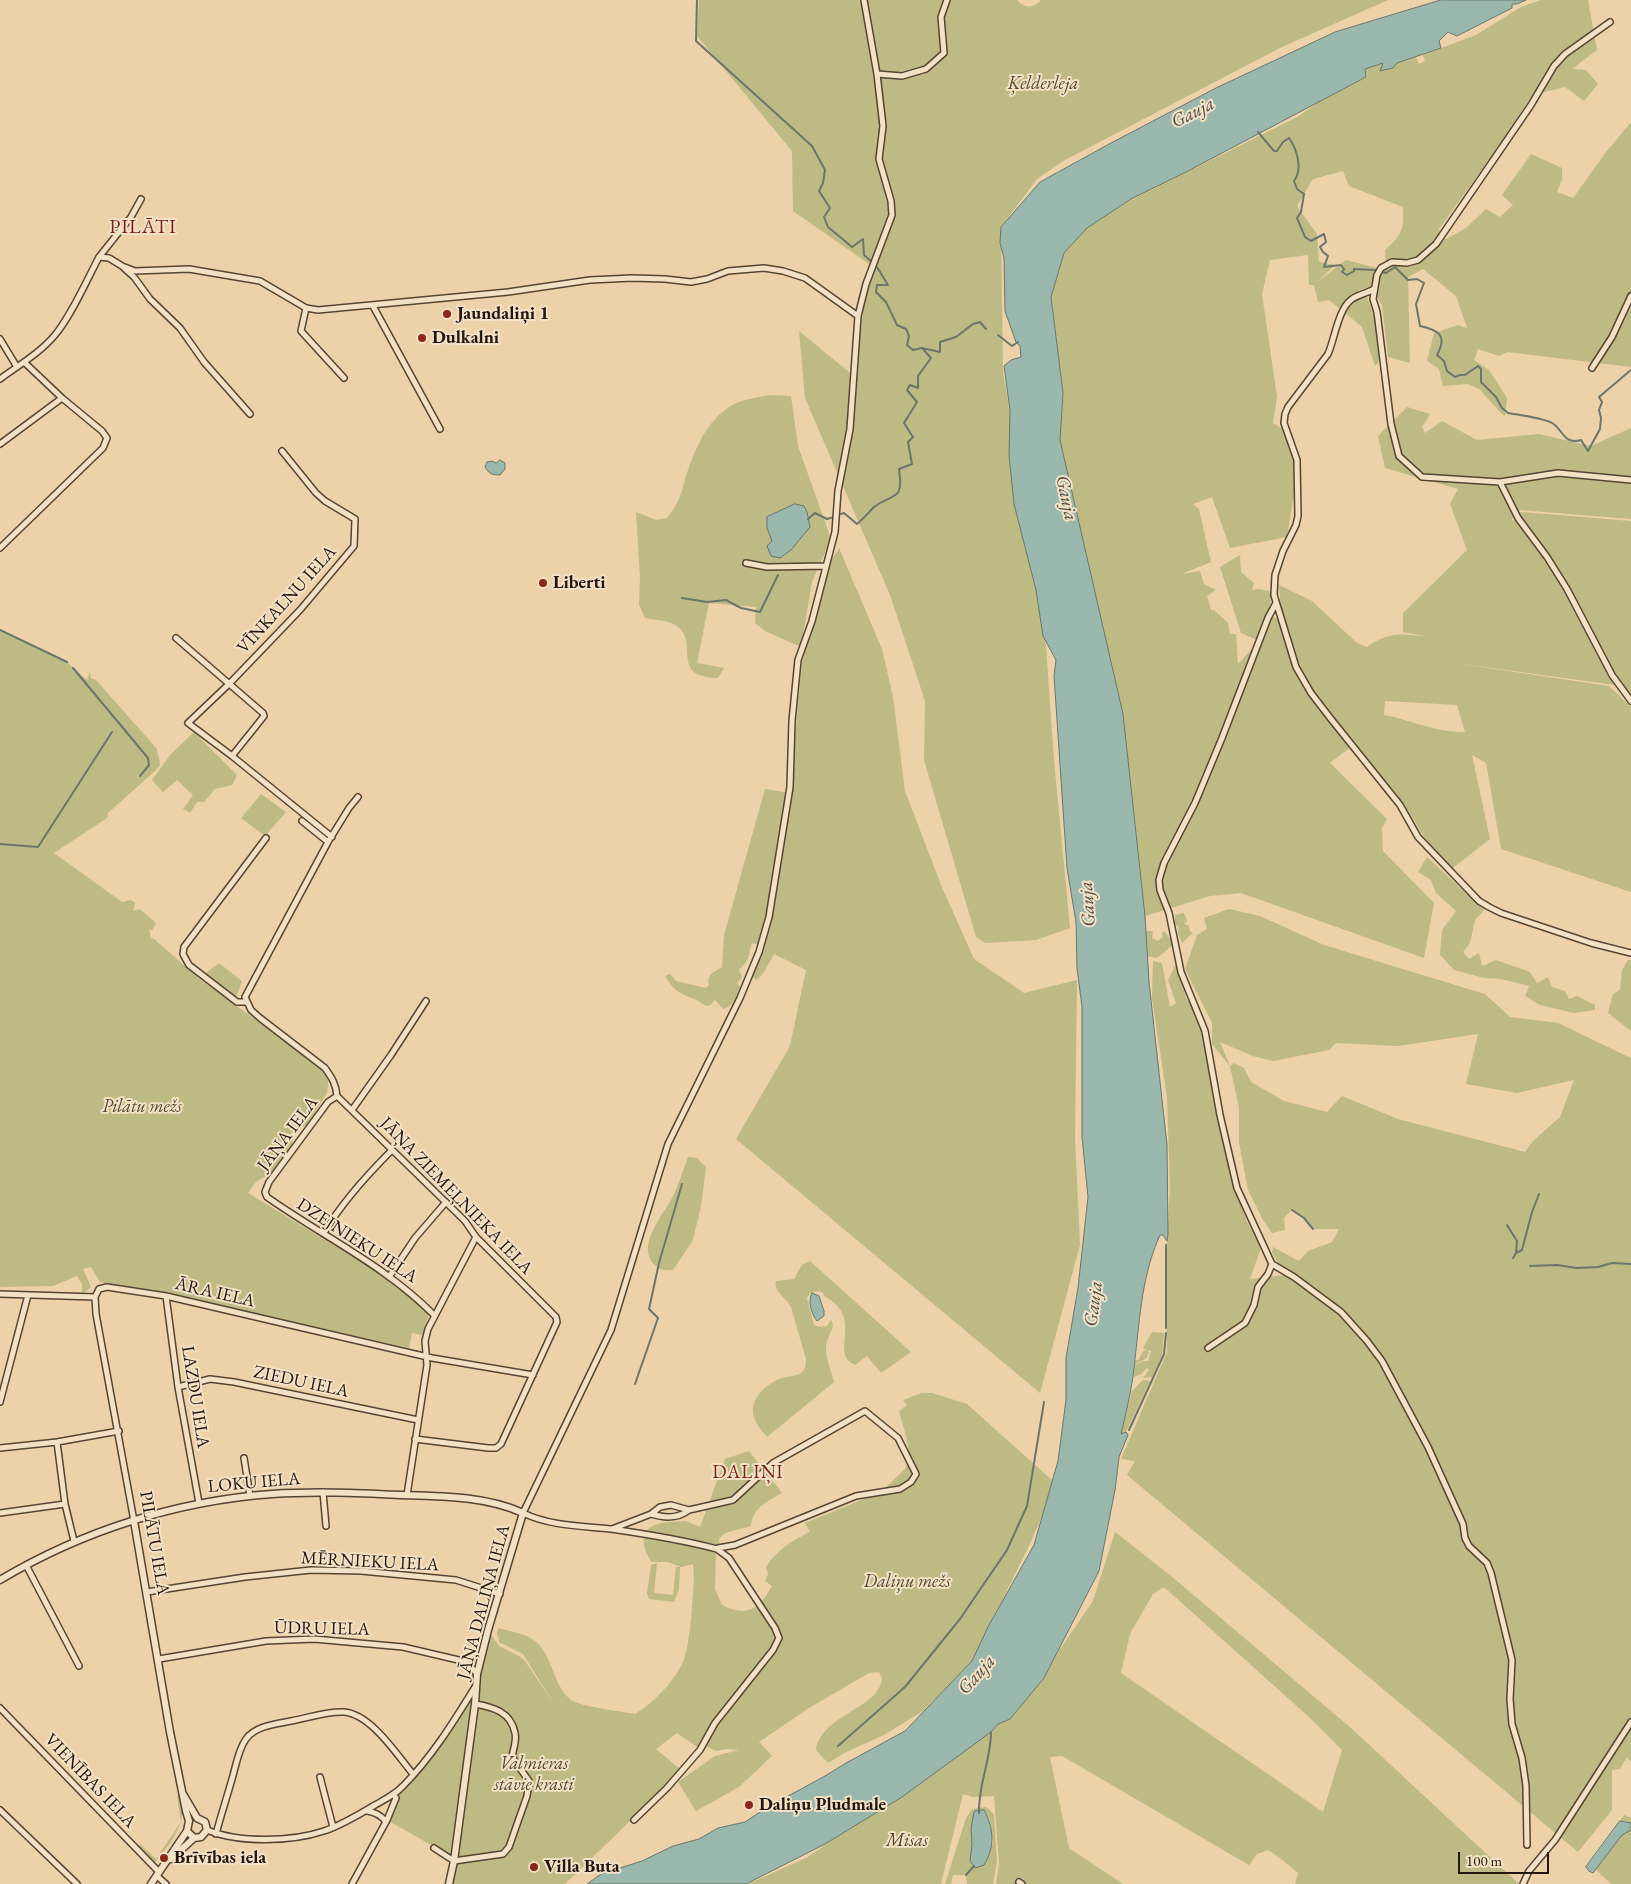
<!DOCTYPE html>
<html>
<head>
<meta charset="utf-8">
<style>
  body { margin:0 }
  #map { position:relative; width:1631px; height:1884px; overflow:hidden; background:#edd1a8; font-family:"EB Garamond",serif }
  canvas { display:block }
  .scale { position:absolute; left:1458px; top:1852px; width:91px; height:22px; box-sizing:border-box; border:2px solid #23150f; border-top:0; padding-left:6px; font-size:15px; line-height:18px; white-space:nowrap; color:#23150f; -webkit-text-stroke:4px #f3e1c6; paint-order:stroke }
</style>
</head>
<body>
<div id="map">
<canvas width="1631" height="1884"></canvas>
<div class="scale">100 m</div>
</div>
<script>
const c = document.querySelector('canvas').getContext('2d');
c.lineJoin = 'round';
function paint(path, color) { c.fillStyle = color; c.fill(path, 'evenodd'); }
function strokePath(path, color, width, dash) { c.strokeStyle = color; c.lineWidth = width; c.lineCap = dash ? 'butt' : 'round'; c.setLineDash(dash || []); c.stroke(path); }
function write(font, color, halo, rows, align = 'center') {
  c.font = font + ' "EB Garamond",serif'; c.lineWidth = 4; c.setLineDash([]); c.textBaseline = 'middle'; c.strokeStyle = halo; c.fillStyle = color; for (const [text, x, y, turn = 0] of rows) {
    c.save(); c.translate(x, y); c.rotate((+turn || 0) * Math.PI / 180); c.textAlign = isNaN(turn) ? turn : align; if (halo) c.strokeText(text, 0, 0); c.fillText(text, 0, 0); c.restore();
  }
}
const green = new Path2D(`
  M699 0H1017C1023 8 1034 9 1041 0H1388L1282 47 1065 160 1037 179 1001 227 1003 372 1043 603 1054 760 1070 928 1036 940 985 943 976 937 924 760 925 701 890 595 805 398 799 331 855 377 869 264 793 211 792 151 697 36Z
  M1541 0H1588L1597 50 1572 69 1586 70 1598 84 1584 101 1565 87 1532 95 1505 137 1439 229 1441 234 1446 239 1466 228 1486 209 1500 217 1513 205 1502 195 1531 154 1562 168V180L1557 192 1573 198 1607 151 1631 122V367L1507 352 1499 356 1478 349 1474 360 1489 370 1507 398 1505 417 1479 389 1468 384 1443 386 1439 369 1427 361 1434 333 1458 325 1467 328 1456 296 1423 269 1408 277 1410 363 1388 357 1382 305 1371 286 1358 291 1362 299 1366 295C1372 310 1391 356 1375 366L1362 327 1329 300 1318 302 1314 285H1309L1308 255 1270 260 1262 294 1277 397 1273 423 1283 429 1294 459V493L1287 537 1230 548 1212 497 1193 504 1199 509 1211 562 1182 574 1200 571 1204 584 1216 590 1207 596 1211 610H1214L1228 623 1230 634H1236L1238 664 1259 641 1241 633 1220 567 1240 555 1241 572 1254 583 1252 590 1259 589 1269 591 1272 597 1267 616 1282 620 1279 585 1312 601 1357 643 1367 647C1389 631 1403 634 1429 637L1403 632V613L1467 550 1450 504 1458 489 1385 468 1378 436 1407 407 1430 414 1422 427 1425 433 1442 421 1477 440 1539 434 1591 446 1631 428V519L1520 510 1512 519 1513 521 1521 512 1631 521V699L1622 686 1448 662 1609 686 1631 707V892L1501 849 1486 763 1472 755 1490 839 1449 871 1425 838 1404 804 1352 746 1330 763 1387 819 1382 828 1383 851 1434 903 1424 958 1241 893 1210 896 1145 916 1123 714 1060 440 1063 393 1051 297 1064 253 1087 228 1129 201 1299 116 1317 103 1367 77 1365 69 1384 62 1381 71 1393 68 1397 63 1416 57 1419 64 1425 61 1423 55 1476 35 1521 7ZM1343 171 1349 186 1403 207C1404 230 1402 235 1385 250L1386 264 1377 268 1346 260 1316 283 1335 265 1319 262 1317 234 1297 206 1313 179ZM1385 701 1457 705 1465 732C1437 733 1411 720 1384 715Z
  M769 395 791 396 798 446 831 539 812 582 801 647 765 631 755 623 756 607 709 603 697 663 724 668 718 678C667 677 702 640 675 625 667 620 655 620 645 618L639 605 640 577 636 512 656 520 667 518C678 506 682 491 686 476 695 450 705 423 729 407 740 399 757 398 769 395Z
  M839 548 882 649 893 697 905 791 941 885 974 959 1024 993 1077 980 1075 1139 1080 1245 1040 1393 736 1139 790 1046 806 970 774 954 764 972 757 980 750 975 764 946 752 943 747 961 739 970 742 977 737 983 740 987C736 996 734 1006 723 1009L715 1000 709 1006C702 1006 701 1001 694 999 678 992 676 993 665 976L670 974 676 981 706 988 709 985C706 975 714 972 722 967L724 935 765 789 790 793 802 662 826 569Z
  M0 630 67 662 87 680 90 672 91 678 96 680 157 749 160 765 156 770 108 813 107 818 54 853 122 902 131 900 135 903 133 911 140 909 155 922 156 924 152 930 149 929 151 938 154 939 202 981 313 1061 329 1076 327 1093 315 1112 311 1122 291 1133 293 1145 277 1169 256 1182 248 1193 384 1276 398 1289 415 1298 428 1311V1318L422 1335 412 1333 409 1348 167 1294 100 1282 91 1267 83 1269 91 1287 82 1294V1284L77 1276 53 1286 0 1287Z
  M194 732 237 775 232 785 215 789 204 802H197L190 813 183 809 193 795 177 780 163 792 152 780 171 754Z
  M261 794 286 812 265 836 241 818Z
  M1427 857 1484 910 1475 920 1470 943 1463 952 1469 959 1479 953 1482 966 1496 960 1530 972 1537 983 1548 977 1552 987 1565 991 1569 999 1577 996 1595 1005V1010L1574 1013 1540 1005 1525 996 1529 986 1501 979 1484 978 1454 970 1440 955 1442 930 1456 911 1436 893 1431 880 1418 872Z
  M1229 909 1260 916 1324 945 1485 994 1510 1017 1558 1023 1631 1058V1762L1627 1757 1620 1769 1612 1770V1810L1578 1852 1127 1475 1135 1461 1121 1459 1167 1352 1166 1258 1170 1186 1167 1098 1152 998 1153 961 1162 963 1170 1007 1176 1003 1168 980 1177 962 1186 998 1203 1019 1217 1090 1228 1164 1247 1222 1261 1248 1250 1279 1285 1275 1272 1252 1273 1247 1299 1261 1308 1251 1332 1242 1339 1229H1313L1304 1218 1292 1210 1284 1218 1285 1230 1272 1233 1263 1220 1248 1190 1239 1142V1108L1230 1066 1212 1044V1023L1185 969 1197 935 1207 929 1204 918ZM1478 1034 1466 1084 1517 1093 1574 1080 1560 1117 1533 1141 1525 1152 1398 1119 1342 1096 1327 1112 1284 1101 1251 1082 1244 1068 1234 1063 1230 1066 1220 1042 1253 1056 1273 1061 1329 1050 1336 1043 1398 1046Z
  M1184 913 1187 921 1184 924 1189 926 1190 931 1193 933 1182 943 1178 934 1179 927 1175 924V915Z
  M1145 931H1153L1152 938 1158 941 1163 937 1162 933 1164 931 1174 944 1157 958 1147 956Z
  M1628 960H1631V1031L1608 1013 1613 994 1620 990 1622 970Z
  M219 963 242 981 236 998 206 973Z
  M688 1157 697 1158 706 1167 701 1206 693 1240 673 1270C667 1271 660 1270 655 1265 635 1247 664 1213 672 1198 679 1185 683 1170 688 1157Z
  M810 1261 911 1352 881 1373 867 1356 855 1365C828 1353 866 1318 824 1296L823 1293 819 1291 811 1292 807 1298 814 1325 819 1327 827 1326 831 1320 833 1325C832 1332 827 1338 826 1345 825 1356 831 1371 834 1382L767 1437C762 1431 756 1424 754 1417 748 1398 769 1381 786 1377 791 1376 796 1376 801 1373 806 1369 806 1365 806 1359L791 1307C786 1297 773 1292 776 1281L794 1279 802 1265Z
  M1152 1332 1164 1333 1162 1355 1152 1377 1143 1378 1149 1370 1147 1368 1141 1374 1134 1377 1135 1365 1143 1361H1148L1151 1351 1149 1350 1147 1358 1135 1364V1361L1139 1359 1144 1350 1148 1351 1143 1348Z
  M1143 1380 1150 1381 1126 1432 1121 1435 1132 1391Z
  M922 1393H932L967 1404 1054 1482 1044 1512 1027 1550 972 1661 923 1711 884 1735 846 1752 828 1763 816 1750C821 1714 880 1709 882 1678L879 1672 869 1673 809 1708 759 1742 772 1756 739 1787 696 1811 678 1782 715 1756 739 1750 726 1749 716 1751 700 1743 697 1747 677 1733 656 1749 680 1769 664 1788 565 1884H449L454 1858 387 1820 396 1799 393 1794 428 1755 475 1687 488 1630 499 1646 519 1656 525 1661 554 1704 523 1654 499 1642 497 1633 498 1628C509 1631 523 1633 532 1639 554 1653 551 1684 571 1700 578 1706 623 1712 635 1714 655 1702 680 1676 686 1653 689 1638 691 1622 692 1607 693 1593 695 1578 693 1564L681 1567 668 1562H651C639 1541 640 1524 669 1522 674 1522 680 1521 685 1521 690 1522 695 1525 700 1527L725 1459 749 1451 782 1493C768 1501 752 1508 751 1526L725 1533 719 1539 720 1550H716L715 1589 722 1605C748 1618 759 1609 772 1586L765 1581 768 1574 766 1567C777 1549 792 1541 810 1532L805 1523 881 1492 905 1469 910 1457 906 1436 899 1411 907 1405 903 1400Z
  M1115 1532 1171 1576 1351 1728 1519 1884H1295L1298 1873C1288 1865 1280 1857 1268 1850L1257 1854 1249 1865 1062 1756 1050 1757 1069 1848 1123 1884H996L999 1863 994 1796 973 1797 963 1794 941 1884H748L806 1858 991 1732 998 1724 1010 1719 1044 1678 1060 1649 1093 1601ZM1164 1587 1309 1717 1342 1750 1323 1812 1121 1673 1130 1634 1153 1594Z
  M657 1563 654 1593 673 1595 676 1567H680L679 1589 674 1602 649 1599 647 1593 651 1565Z
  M179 1795C191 1823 170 1842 154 1864L139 1846 140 1844 156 1859 181 1822 177 1796Z
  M986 1807 994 1814 997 1862 993 1884H967L966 1875H953L951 1884H945L966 1818 972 1809ZM989 1818 993 1843 980 1866 976 1868 970 1861 972 1844 971 1828Z
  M1624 1815 1631 1818V1884H1611L1592 1866Z`);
const water = new Path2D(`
  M1441 0H1526L1517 4H1512V8L1457 36 1448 32 1439 41 1441 48 1397 63 1393 68 1380 71 1383 63 1365 69 1366 77 1186 172 1131 199 1087 228 1064 253 1051 297 1063 393 1060 440 1123 714 1145 916 1149 982 1167 1145 1168 1235 1167 1241 1163 1235H1160C1142 1275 1140 1316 1135 1359 1133 1384 1127 1409 1121 1434L1126 1432 1128 1435 1119 1457 1115 1490 1099 1571 1044 1678 1010 1719 998 1724 991 1732 902 1797 825 1844 746 1884H587L601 1874 642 1861 673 1846 699 1839 718 1828 745 1822 766 1808 825 1776 846 1763 905 1731 972 1661 989 1625 1034 1545 1058 1461 1066 1400V1358L1078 1288 1088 1197 1082 1137V1007L1077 968 1076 922 1067 868 1054 676 1056 660 1043 636 1036 590 1014 504 1009 455 1010 410 1004 366 1011 360 1021 357 1020 346 1016 342 1005 311 1004 258 1000 243 1001 227 1040 182 1111 143 1216 88 1335 32Z
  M500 460 505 463V469L500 475C492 475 489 474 485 467L487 462 492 461 496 463Z
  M795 504 804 506 807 512 810 527 791 550 780 558 771 556 767 546 772 541 767 528V517Z
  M812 1293 819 1296 824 1311V1316L817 1321C812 1315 807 1301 812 1293Z
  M979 1810H984C994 1829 995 1847 984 1865L975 1868 970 1861 972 1844 971 1828 974 1812Z
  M1620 1821 1631 1823V1830L1622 1835 1593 1873 1589 1871 1586 1867Z`);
const stream = new Path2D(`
  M697 0 696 41 812 146 825 170 823 183 819 191 830 208 824 217 828 227 852 247 863 239 864 255 872 262
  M1258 132 1274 151H1277L1283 142 1289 138C1297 149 1303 169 1294 181L1297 189 1304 194 1301 212 1297 218 1305 237 1311 241 1324 234 1326 242 1320 247 1323 252 1328 256 1324 267 1341 265 1344 269 1342 272 1347 275 1354 271V269L1375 270 1386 273 1395 267 1408 280 1417 279 1424 283 1416 304 1420 326C1438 330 1448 335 1437 355L1444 361 1447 371 1455 377 1460 375H1465L1478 366 1481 369V382L1496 397 1502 408 1508 413C1519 415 1543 418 1552 423 1563 429 1563 445 1581 440L1588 451 1600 429 1601 418 1599 410 1602 402 1599 397 1631 370
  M877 267 888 285H877L876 292 886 302 897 325 906 329 909 336 907 345 913 350 922 348
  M998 335 1012 346 1018 342
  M841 514 844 513 857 524C863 519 868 513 874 507 893 492 904 503 899 469L912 464 908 442 913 437 904 423 917 402 907 390 910 385 918 388V376L931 358 922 348 940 352V342L956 337 973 324 980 322 986 329
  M808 519 815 513 827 519 834 517
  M682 598 707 602 726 600 741 608 760 612 778 575
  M0 630 67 662
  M73 668 148 758 149 765 140 776
  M0 844 38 847 112 732
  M1292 1210 1304 1218 1313 1229
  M1507 1225 1517 1241 1516 1253
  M1513 1258 1516 1253 1522 1250 1532 1212 1539 1194
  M1530 1266 1557 1265 1577 1268 1598 1267 1612 1263 1631 1264
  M1166 1328V1245
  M635 1384 658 1318 649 1309 659 1263 682 1184
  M1129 1430 1164 1354 1166 1333
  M838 1746 905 1687 960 1619 1007 1550 1027 1506 1044 1402
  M979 1813C978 1785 991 1760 991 1732
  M966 1875 974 1866`);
const minor = new Path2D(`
  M864 0 877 74
  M1610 22 1565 54 1554 66 1531 105 1436 244 1418 260 1407 263 1392 262 1381 268 1377 275 1373 299 1377 312 1391 424 1399 456 1422 477 1500 482 1518 518 1547 557 1567 589 1612 675 1631 701
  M99 257 131 217 141 199
  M124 268 134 277 150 299 180 328 204 362 250 414
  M1374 289C1367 293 1358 295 1352 299 1338 309 1335 338 1328 354L1288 407 1285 414 1284 423 1297 460 1298 516 1296 525 1283 551 1275 575 1274 595 1296 667 1311 693 1331 719 1400 805 1418 837 1479 901 1489 907 1501 913 1591 943 1631 953
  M373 306 440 429
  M306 308 301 331 344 378
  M0 339 17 367
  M24 362 62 398
  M1592 368 1612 337 1631 296
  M0 379C19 365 40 353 55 335 71 316 87 280 99 257L109 258 122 266 135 271 189 269 260 281 306 308 318 310 508 292 590 280 632 278 665 279 691 282 707 279 728 271 764 268 783 271 805 278 858 316
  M0 444 62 398 102 431 107 438 103 448 0 548
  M1500 482 1558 473 1631 480
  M746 563 767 567 825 566
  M1276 603 1268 618 1222 738 1195 803 1164 863 1159 880 1160 890 1169 913 1181 972 1205 1031 1220 1115 1237 1188 1272 1264 1294 1277 1341 1312 1367 1341 1382 1361 1428 1447 1463 1524 1465 1538 1469 1546 1487 1563 1491 1573 1512 1660 1510 1699 1512 1724 1522 1758 1526 1786 1527 1845
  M176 638 263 713 264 716 232 756 332 837
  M232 756 188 723 230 683 300 610 354 546 355 519 325 501 316 493 282 451
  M302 821 328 842
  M246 1002H237L189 965 183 954 184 947 266 838
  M337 1096 465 1221 476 1237 556 1317 557 1322 501 1444 496 1448H488L415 1439
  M337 1096C336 1084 332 1078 325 1068L260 1018 251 1010 245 997 328 842 349 808 358 797
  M337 1096 328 1102 269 1182 265 1192 267 1197C322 1236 386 1266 434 1315
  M352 1110 391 1055 426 1001
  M324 1233C342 1202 367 1175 392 1150
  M389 1277 415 1238 446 1202
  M0 1294 95 1297 99 1289 107 1287 166 1296 432 1358 533 1375
  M166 1296 178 1387 199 1503
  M95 1297 96 1314 134 1521
  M1208 1348 1245 1323 1254 1305 1258 1287 1268 1274 1272 1264
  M178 1387 210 1379 234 1382 418 1420
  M0 1402 28 1295
  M57 1442 65 1504 74 1541
  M0 1448 57 1442 119 1431
  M244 1458 250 1496
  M323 1492 326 1526
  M407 1495 427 1365 425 1341 428 1329 476 1237
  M689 1510 733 1500 773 1463 865 1411 898 1438 916 1474 911 1482 900 1489 856 1496 735 1545 718 1548
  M0 1513 65 1504
  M612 1529 651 1514 660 1507 671 1505 689 1510C678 1519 664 1518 651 1514
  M26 1565 79 1666
  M147 1592 245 1577 311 1570 361 1571 456 1580 500 1594
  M159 1659 266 1641 314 1639 403 1647 467 1662 477 1674
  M0 1708 159 1872
  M320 1777 333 1827
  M0 1810 77 1884
  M367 1811C375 1812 381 1815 386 1822
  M634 1820 667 1788 700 1750 715 1723 773 1650 779 1638 775 1628 729 1558 717 1549C683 1540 646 1534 611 1529 582 1526 550 1526 523 1513L611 1330 668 1144 740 998 759 952 769 917 790 787 792 721 798 660 812 621 835 532 838 491 850 429 858 316 866 284 892 215 891 201 879 159 883 126 877 74 902 76 926 69 944 53 941 17 947 0
  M207 1830C239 1843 291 1842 324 1831 340 1826 360 1814 375 1805 384 1800 396 1794 403 1786 432 1757 454 1721 475 1687
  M216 1834C221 1815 227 1797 232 1779 236 1766 238 1750 246 1739 255 1726 276 1724 291 1721 308 1718 327 1711 344 1712 371 1714 397 1755 413 1774
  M434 1848 454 1861 503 1854 509 1847 527 1796 529 1781 512 1757C513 1750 517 1740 515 1733 511 1712 493 1707 475 1704
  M157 1876 166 1884
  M1019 1882 1022 1884
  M352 1884 387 1820 396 1798 393 1794
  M1523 1884 1529 1871 1555 1840 1631 1722`);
const tertiary = new Path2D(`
  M134 1521 170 1732 186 1811 189 1821 187 1831 194 1838 201 1837 207 1830 205 1822 197 1818 183 1794
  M0 1580C82 1531 176 1501 272 1494 315 1491 358 1493 401 1495 440 1496 487 1496 523 1513L488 1630 477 1674 475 1704 454 1861 449 1884
  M171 1859 194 1838
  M151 1884 187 1831`);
const markers = [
  [447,314,5,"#8f2418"],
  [422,338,5,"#8f2418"],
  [543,583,5,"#8f2418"],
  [749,1805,5,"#8f2418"],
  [164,1858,5,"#8f2418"],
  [534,1867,5,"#8f2418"]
];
const parkNames = [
  ["Ķelderleja",1043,84],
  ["Pilātu mežs",142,1107],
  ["Daliņu mežs",907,1582],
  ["Valmieras",534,1764],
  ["stāvie krasti",534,1785],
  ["Misas",907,1841]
];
const poiNames = [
  ["Jaundaliņi 1",457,314],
  ["Dulkalni",432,338],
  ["Liberti",553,583],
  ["Daliņu Pludmale",759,1805],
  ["Brīvības iela",174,1858],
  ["Villa Buta",544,1867]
];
const streetNames = [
  ["VĪNKALNU IELA",287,600,-48],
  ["JĀŅA IELA",288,1134,-53],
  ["JĀŅA ZIEMEĻNIEKA IELA",456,1196,46],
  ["DZEJNIEKU IELA",357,1241,33],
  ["ĀRA IELA",215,1293,13],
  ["ZIEDU IELA",301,1382,12],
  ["LAZDU IELA",195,1397,81],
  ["LOKU IELA",254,1483,-5],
  ["PILĀTU IELA",154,1543,80],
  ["MĒRNIEKU IELA",370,1562,3],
  ["JĀŅA DALIŅA IELA",484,1602,-75],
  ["ŪDRU IELA",322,1629,1],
  ["VIENĪBAS IELA",90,1781,46]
];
const waterNames = [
  ["Gauja",1193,113,-27],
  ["Gauja",1066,498,78],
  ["Gauja",1088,904,-94],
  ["Gauja",1094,1304,-83],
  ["Gauja",977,1675,-48]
];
const neighbourhoodNames = [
  ["DALIŅI",748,1473]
];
const quarterNames = [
  ["PILĀTI",143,228]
];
paint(green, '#bdba84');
paint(water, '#99b7ac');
strokePath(water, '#6a766d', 1);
strokePath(stream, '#6a766d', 2);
strokePath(minor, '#564435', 8);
strokePath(tertiary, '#564435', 9);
strokePath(minor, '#f3e1c6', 5);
strokePath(tertiary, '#f3e1c6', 6);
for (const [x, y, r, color] of markers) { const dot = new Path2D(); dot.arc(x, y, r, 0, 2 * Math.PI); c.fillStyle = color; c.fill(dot); strokePath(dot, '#f3e1c6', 2); }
write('italic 18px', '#514732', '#f3e1c6', parkNames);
write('bold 18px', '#23150f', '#f3e1c6', poiNames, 'left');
write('18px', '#23150f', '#f3e1c6', streetNames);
write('italic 19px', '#4c4e46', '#f3e1c6', waterNames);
c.letterSpacing = '1px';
write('19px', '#7a1f14', '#f3e1c6', neighbourhoodNames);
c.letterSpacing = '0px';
c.letterSpacing = '1px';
write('20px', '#7a1f14', '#f3e1c6', quarterNames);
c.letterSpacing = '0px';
</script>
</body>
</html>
